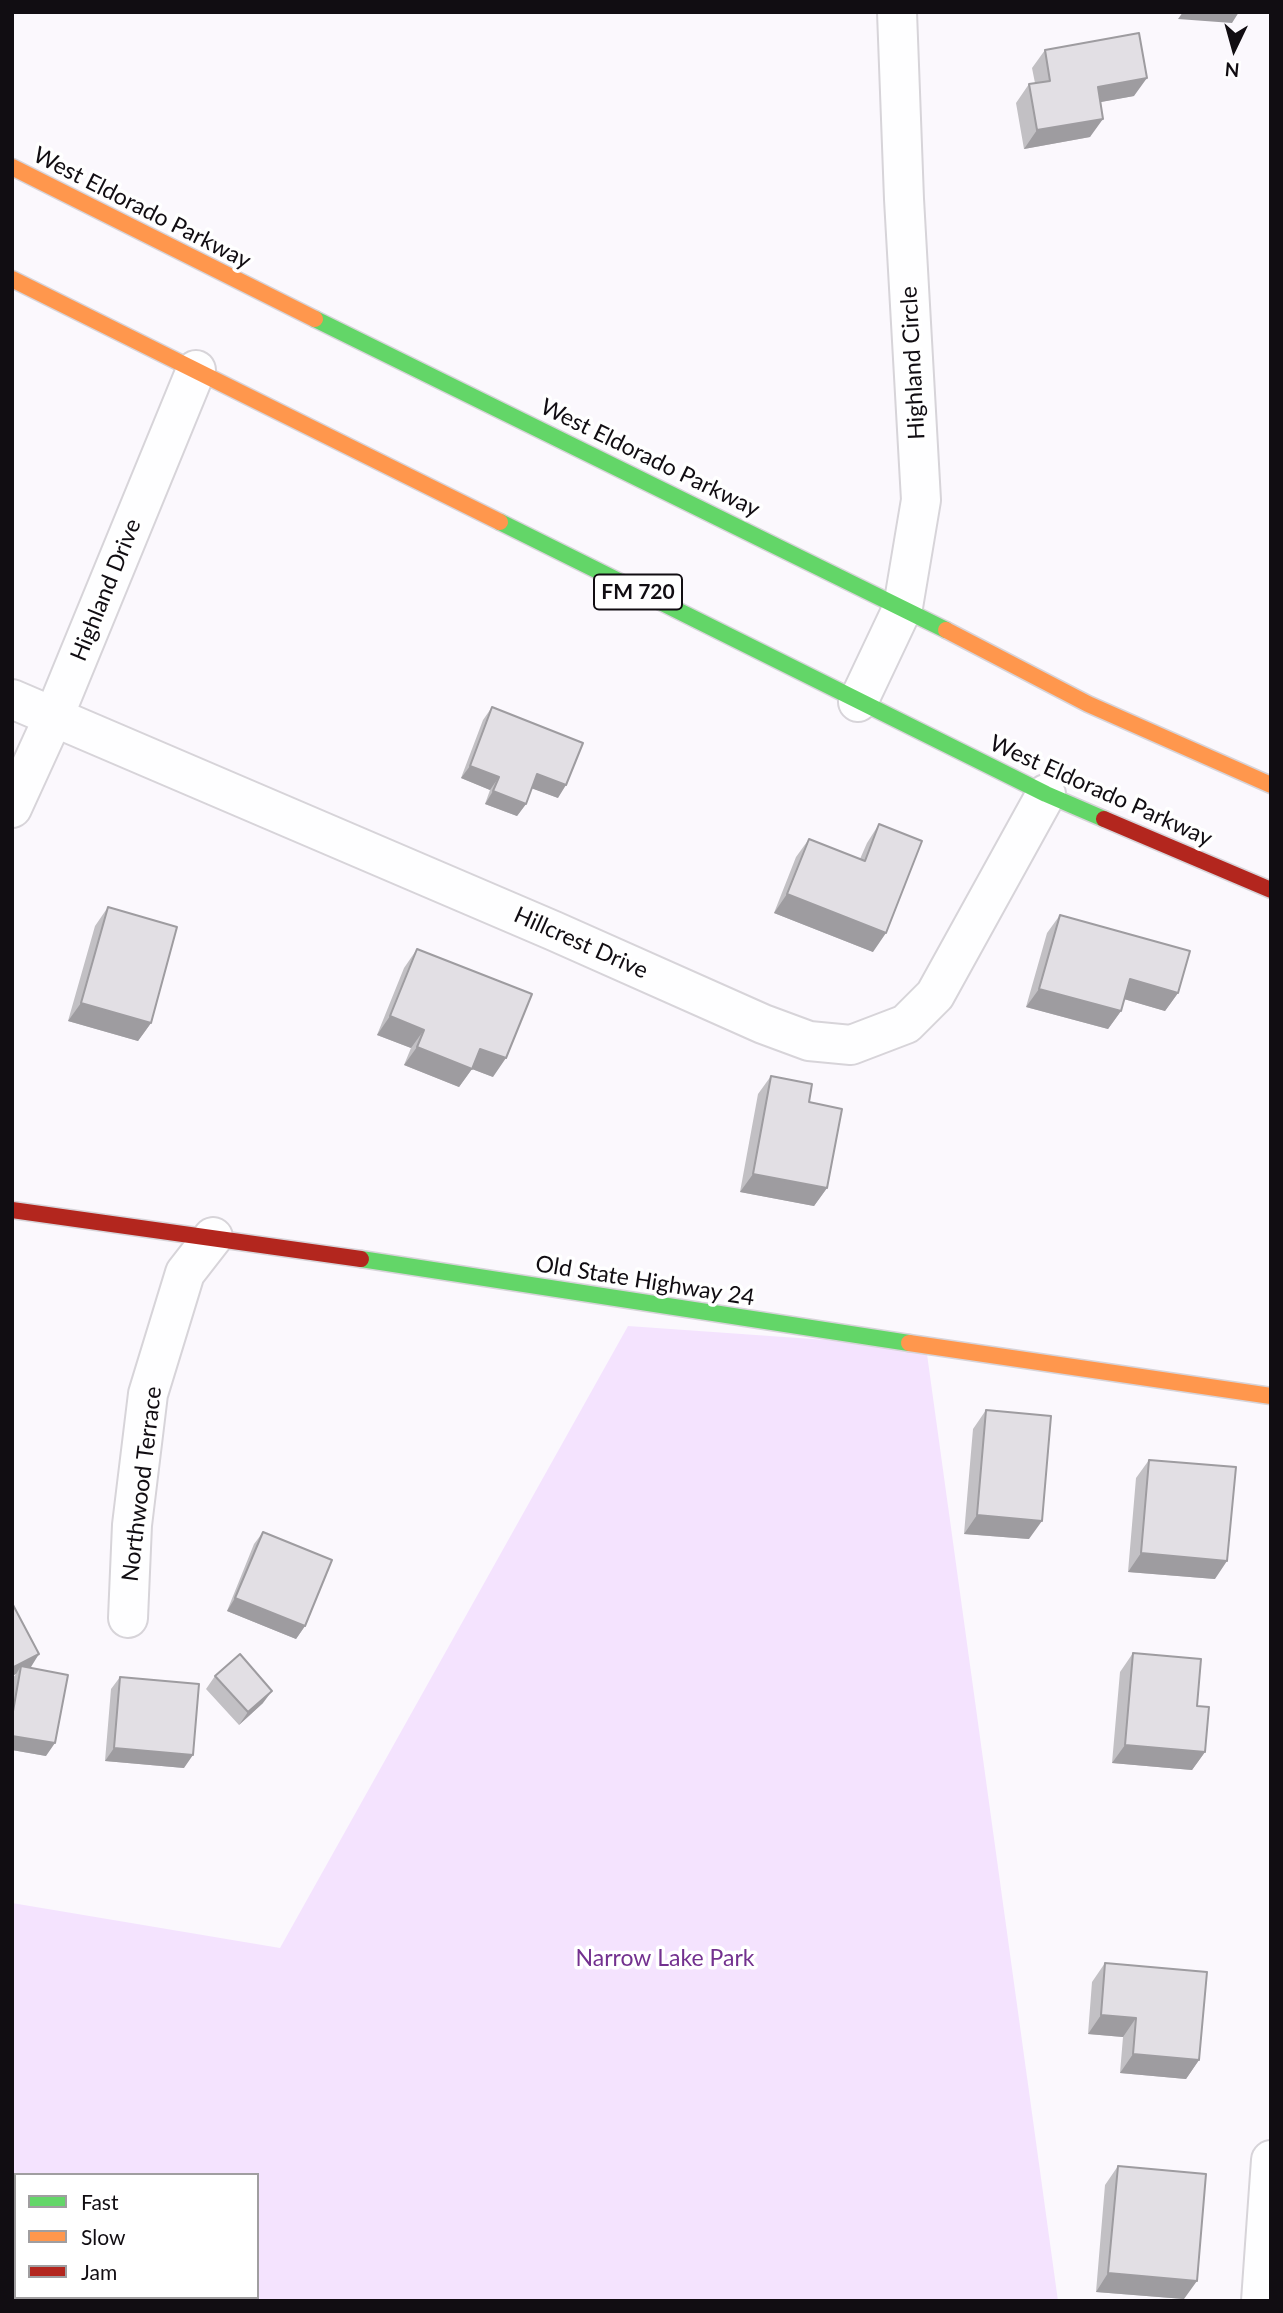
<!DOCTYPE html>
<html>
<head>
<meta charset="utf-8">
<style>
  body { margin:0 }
  #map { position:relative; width:1283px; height:2313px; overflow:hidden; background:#fbf8fd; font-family:Lato,sans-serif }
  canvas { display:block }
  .frame { position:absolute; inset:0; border:14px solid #110d12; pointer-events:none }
  .legend { position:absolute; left:14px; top:2173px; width:245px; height:126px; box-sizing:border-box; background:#fff; border:2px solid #a09ea0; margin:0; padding:9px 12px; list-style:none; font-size:21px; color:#110d12 }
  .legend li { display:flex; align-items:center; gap:14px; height:35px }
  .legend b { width:35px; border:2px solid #a09ea0 }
  .north { position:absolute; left:1199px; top:14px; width:70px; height:70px; -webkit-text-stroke:5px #fff; paint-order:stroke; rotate:185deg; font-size:19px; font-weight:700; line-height:28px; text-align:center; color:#110d12 }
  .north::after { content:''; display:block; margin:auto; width:24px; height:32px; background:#110d12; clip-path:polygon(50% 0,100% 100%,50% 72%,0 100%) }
</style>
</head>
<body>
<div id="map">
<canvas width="1283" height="2313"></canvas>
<div class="frame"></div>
<ul class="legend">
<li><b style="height:9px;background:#63d668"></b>Fast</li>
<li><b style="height:9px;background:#ff974d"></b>Slow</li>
<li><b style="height:9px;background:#b3261e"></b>Jam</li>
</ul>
<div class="north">N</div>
</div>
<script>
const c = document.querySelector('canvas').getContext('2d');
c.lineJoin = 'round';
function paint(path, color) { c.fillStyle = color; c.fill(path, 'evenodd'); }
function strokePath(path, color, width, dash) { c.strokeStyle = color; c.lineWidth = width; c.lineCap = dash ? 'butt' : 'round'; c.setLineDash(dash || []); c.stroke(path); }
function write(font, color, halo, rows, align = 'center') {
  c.font = font + ' Lato,sans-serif'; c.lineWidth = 7; c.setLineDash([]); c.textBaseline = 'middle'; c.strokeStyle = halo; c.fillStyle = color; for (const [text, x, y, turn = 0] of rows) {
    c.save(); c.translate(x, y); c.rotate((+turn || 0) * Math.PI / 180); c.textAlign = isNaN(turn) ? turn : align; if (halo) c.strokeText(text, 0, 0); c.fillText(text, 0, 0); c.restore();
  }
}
const green = new Path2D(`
  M628 1326 926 1347 1058 2301H109L112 2297H257V2175H16V2275L12 2274V1903L280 1948Z`);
const street = new Path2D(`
  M12 699 554 931 763 1024 809 1041 851 1045 906 1024 935 995 1046 794
  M858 702 903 607 921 500 904 199 897 12
  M12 808 54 716 196 370
  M128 1618 132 1525 148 1394 185 1273 213 1237
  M1261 2301 1271 2160`);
const fast = new Path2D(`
  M315 319 946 630
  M500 522 1046 794 1104 819
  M361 1259 909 1343`);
const slow = new Path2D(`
  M12 167 315 319
  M12 279 500 522
  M946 630 1088 704 1271 785
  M909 1343 1271 1396`);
const jam = new Path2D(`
  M1104 819 1271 890
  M12 1210 361 1259`);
const wall = new Path2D(`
  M1045 50 1134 96 1100 102 1090 137 1024 149 1016 103 1029 84 1035 83 1032 68Z
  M492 707 558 798 532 788 526 804 517 816 485 804 490 790 461 778 483 720Z
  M879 824 873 952 774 913 796 857 809 839 860 859 867 843Z
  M108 907 151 1023 138 1041 68 1021 95 926Z
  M1060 915 1178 993 1165 1011 1124 999 1121 1011 1108 1029 1026 1007 1047 933Z
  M417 949 493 1077 472 1069 459 1087 404 1065 411 1048 377 1035 404 968Z
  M771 1076 809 1102 827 1188 814 1206 740 1192 758 1094Z
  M986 1410 1029 1539 964 1534 973 1429Z
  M1149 1460 1215 1579 1128 1572 1136 1478Z
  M263 1532 305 1626 296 1639 227 1611 254 1544Z
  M12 1603 39 1654 29 1667 46 1756 12 1750V1679L16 1674 12 1676Z
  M1133 1653 1197 1706 1205 1752 1192 1770 1112 1763 1120 1672Z
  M215 1676 263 1703 239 1725 206 1689Z
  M120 1677 184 1768 105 1761 111 1689Z
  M1105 1963 1199 2060 1186 2079 1120 2073 1123 2037 1088 2034 1092 1982Z
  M1118 2166 1184 2299 1096 2292 1105 2185Z`);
const shadedWall = new Path2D(`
  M1183 12H1239L1232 23 1178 19Z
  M1147 78 1134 96 1085 105 1098 87Z
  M1103 119 1090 137 1024 149 1037 130Z
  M470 766 499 777 490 790 461 778Z
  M537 774 566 785 558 798 528 787Z
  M493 791 526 804 517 816 485 804Z
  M787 894 886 933 873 952 774 913Z
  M1130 979 1178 993 1165 1011 1117 997Z
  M1039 989 1121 1011 1108 1029 1026 1007Z
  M81 1003 151 1023 138 1041 68 1021Z
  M390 1016 424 1030 411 1048 377 1035Z
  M417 1047 480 1049 506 1058 493 1077 472 1069 459 1087 404 1065Z
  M753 1174 827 1188 814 1206 740 1192Z
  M977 1515 1042 1521 1029 1539 964 1534Z
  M1141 1553 1227 1561 1215 1579 1128 1572Z
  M235 1598 305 1626 296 1639 227 1611Z
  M39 1654 31 1667 20 1672 21 1666 16 1674 12 1676V1668Z
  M272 1691 263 1703 239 1725 248 1712Z
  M12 1736 55 1743 46 1756 12 1750Z
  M1125 1745 1205 1752 1192 1770 1112 1763Z
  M114 1748 193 1755 184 1768 105 1761Z
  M1101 2015 1136 2018 1123 2037 1088 2034Z
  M1133 2054 1199 2060 1186 2079 1120 2073Z
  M1108 2273 1197 2281 1184 2299 1096 2292Z`);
const building = new Path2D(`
  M1139 33 1147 78 1098 87 1103 119 1037 130 1029 84 1050 81 1045 50Z
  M492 707 583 743 566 785 537 774 526 804 493 791 499 777 470 766Z
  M879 824 922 841 886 933 787 894 809 839 865 861Z
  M108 907 177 927 151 1023 81 1003Z
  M1060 915 1190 951 1178 993 1130 979 1121 1011 1039 989Z
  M417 949 532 994 506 1058 480 1049 472 1069 417 1047 424 1030 390 1016Z
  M771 1076 812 1084 809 1102 842 1109 827 1188 753 1174Z
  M986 1410 1051 1416 1042 1521 977 1515Z
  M1149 1460 1236 1467 1227 1561 1141 1553Z
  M263 1532 332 1560 305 1626 235 1598Z
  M12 1603 39 1654 12 1668Z
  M1133 1653 1201 1659 1197 1706 1209 1707 1205 1752 1125 1745Z
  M240 1654 272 1691 248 1712 215 1676Z
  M21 1666 68 1675 55 1743 12 1736V1717Z
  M120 1677 199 1684 193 1755 114 1748Z
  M1105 1963 1207 1972 1199 2060 1133 2054 1136 2018 1101 2015Z
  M1118 2166 1206 2174 1197 2281 1108 2273Z`);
const shields = [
  [638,592,88]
];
const shieldNames = [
  ["FM 720",638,592]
];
const streetNames = [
  ["West Eldorado Parkway",142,208,27],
  ["Highland Circle",913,363,-93],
  ["West Eldorado Parkway",650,458,26],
  ["Highland Drive",106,590,-68],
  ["West Eldorado Parkway",1101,791,24],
  ["Hillcrest Drive",581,943,24],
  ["Old State Highway 24",645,1281,9],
  ["Northwood Terrace",142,1484,-83]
];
const parkNames = [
  ["Narrow Lake Park",665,1959]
];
paint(green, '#f4e3fe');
strokePath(street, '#d7d4d9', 42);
strokePath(fast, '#d7d4d9', 19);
strokePath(slow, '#d7d4d9', 19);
strokePath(jam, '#d7d4d9', 19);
strokePath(street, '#fefeff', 38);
strokePath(fast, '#63d668', 16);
strokePath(slow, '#ff974d', 16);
strokePath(jam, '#b3261e', 16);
paint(wall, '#c2c0c4');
paint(shadedWall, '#9e9ca0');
paint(building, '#e2dfe4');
strokePath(building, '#9e9ca0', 2);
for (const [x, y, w] of shields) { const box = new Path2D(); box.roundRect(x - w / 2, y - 17.5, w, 35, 5); c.fillStyle = '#fff'; c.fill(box); strokePath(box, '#110d12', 2); }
write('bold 21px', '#110d12', null, shieldNames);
write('23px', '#110d12', '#fff', streetNames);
write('23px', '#73318f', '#fff', parkNames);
</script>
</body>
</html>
